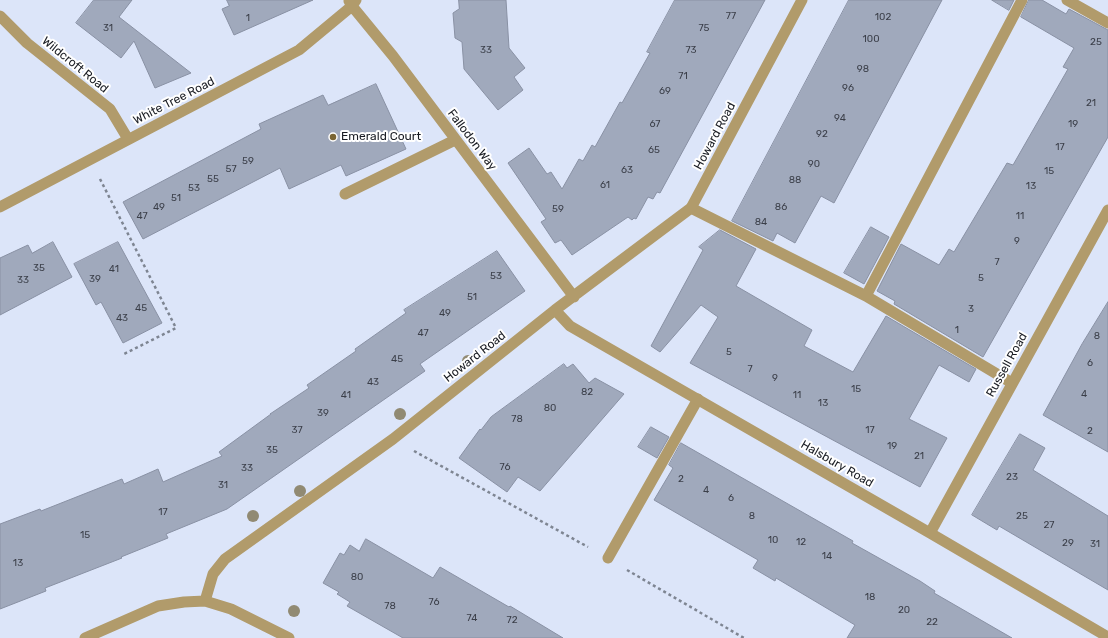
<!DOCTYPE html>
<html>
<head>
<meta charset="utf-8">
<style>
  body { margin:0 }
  canvas { display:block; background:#dce5f9 }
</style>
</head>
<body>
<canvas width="1108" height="638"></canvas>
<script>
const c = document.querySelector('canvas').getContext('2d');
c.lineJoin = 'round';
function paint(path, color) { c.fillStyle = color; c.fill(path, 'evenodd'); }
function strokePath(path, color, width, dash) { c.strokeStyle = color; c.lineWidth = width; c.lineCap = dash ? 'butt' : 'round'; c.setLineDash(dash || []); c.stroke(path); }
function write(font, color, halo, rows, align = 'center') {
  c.font = font + ' Rubik,sans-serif'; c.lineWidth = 4; c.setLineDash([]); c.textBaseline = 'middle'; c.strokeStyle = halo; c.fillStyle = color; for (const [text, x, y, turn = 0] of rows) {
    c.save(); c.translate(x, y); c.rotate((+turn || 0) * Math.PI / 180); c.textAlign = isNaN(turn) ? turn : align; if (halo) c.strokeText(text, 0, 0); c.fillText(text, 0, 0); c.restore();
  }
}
const building = new Path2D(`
  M94 0H132L119 17 191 73 155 88 134 41 121 58 76 23Z
  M227 0H313L234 35 222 9 229 6Z
  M459 0H506L509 48 525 68 514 77 523 90 498 110 464 69 462 42 455 38 453 13 459 9Z
  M675 0H765L660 193 657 192 653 199 648 197 636 219 634 218 632 220 628 217 572 255 561 240 555 243 541 222 546 219 508 163 529 148 547 174 551 172 562 189 579 159 583 161 592 145 595 147 620 102 622 103 650 53 647 52Z
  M849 0H942L834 203 821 196 795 243 777 233 773 241 732 221Z
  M992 0H1014L1009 10Z
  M1029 0H1042L1066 14 1069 9 1108 30V137L983 357 894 304 895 301 877 291 901 244 939 265 949 249 954 252 1007 163 1013 165 1068 69 1063 67 1074 48 1021 17Z
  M376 84 406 149 346 176 341 165 289 189 280 168 143 239 123 202 261 129 259 124 323 95 328 105Z
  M871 227 889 237 864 284 844 273Z
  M720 230 756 249 736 286 812 330 804 346 853 372 886 316 976 369 969 382 939 365 909 419 947 438 920 487 690 363 718 317 701 305 660 352 651 346 703 250 699 247Z
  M53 242 72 277 0 315V258L28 245 32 253Z
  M118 242 162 323 123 343 101 302 96 305 74 264Z
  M497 251 525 291 420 364 425 371 227 509 166 534 168 538 121 557 122 558 45 588 46 591 0 609V524L40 509 41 511 122 479 124 484 158 469 163 482 222 456 219 452 271 414H270L309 388 307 385 356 351 355 349 406 313 404 310Z
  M1108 302V452L1043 415 1082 344Z
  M564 364 567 368 573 364 589 383 595 378 624 394 540 491 518 477 507 492 459 458 480 429 481 430 491 417Z
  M651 427 669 437 657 458 638 447Z
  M1020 434 1045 448 1033 470 1108 516V590L999 526 997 530 972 515Z
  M681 443 853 541 852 543 920 581 935 591 934 593 1012 638H847L855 625 776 578 775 581 753 568 758 560 654 500 673 468 669 465Z
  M366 539 433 578 440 567 509 607 510 606 563 638H403L347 606 350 602 337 594 339 592 323 583 340 553 344 555 350 545 359 551Z`);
const path = new Path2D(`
  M100 179 176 328 122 355
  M414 451 588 547
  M627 570 744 638`);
const service = new Path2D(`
  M1067 0 1108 23
  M345 194 455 140
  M691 208 866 296 1012 383
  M866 296 1022 0
  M608 558 698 399`);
const minor = new Path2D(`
  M349 1 352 6 393 56 574 297
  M0 16 27 43 110 109 128 139
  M0 207 299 50 352 6 356 0
  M555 310 570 326 930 533 1108 637
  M930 533 1108 210
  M205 601 213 574 225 559 393 439 555 310 691 208 802 0
  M85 638 158 606 184 602 205 601 231 609 289 638`);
const trees = [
  [468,361],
  [400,414],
  [300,491],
  [253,516],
  [294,611]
];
const markers = [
  [333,137,4,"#7a6534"]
];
const numberNames = [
  ["77",731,16],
  ["102",883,17],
  ["1",248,18],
  ["31",108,28],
  ["75",704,28],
  ["100",871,39],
  ["25",1096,42],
  ["33",486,50],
  ["73",691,50],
  ["98",863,69],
  ["71",683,76],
  ["96",848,88],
  ["69",665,91],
  ["21",1091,103],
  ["94",840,118],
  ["67",655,124],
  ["19",1073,124],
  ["92",822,134],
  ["17",1060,147],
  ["65",654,150],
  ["59",248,161],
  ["90",814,164],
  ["57",231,169],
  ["63",627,170],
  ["15",1049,171],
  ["55",213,179],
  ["88",795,180],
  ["61",605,185],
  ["13",1031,186],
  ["53",194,188],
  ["51",176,198],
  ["49",159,207],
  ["86",781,207],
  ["59",558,209],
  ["47",142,216],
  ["11",1020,216],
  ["84",761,222],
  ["9",1017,241],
  ["7",997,262],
  ["35",39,268],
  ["41",114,269],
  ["53",496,276],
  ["5",981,278],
  ["39",95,279],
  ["33",23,280],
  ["51",472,297],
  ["45",141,308],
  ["3",971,309],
  ["49",445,313],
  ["43",122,318],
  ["1",957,330],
  ["47",423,333],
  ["8",1097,336],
  ["5",729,352],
  ["45",397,359],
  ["6",1090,363],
  ["7",750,369],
  ["9",775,378],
  ["43",373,382],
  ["15",856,389],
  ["82",587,392],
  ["4",1084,394],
  ["41",346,395],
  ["11",797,395],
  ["13",823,403],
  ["80",550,408],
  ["39",323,413],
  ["78",517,419],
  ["37",297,430],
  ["17",870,430],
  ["2",1090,431],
  ["19",892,446],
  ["35",272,450],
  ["21",919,456],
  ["76",505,467],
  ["33",247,468],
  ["23",1012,477],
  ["2",681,479],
  ["31",223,485],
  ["4",706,490],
  ["6",731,498],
  ["17",163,512],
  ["8",752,516],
  ["25",1022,516],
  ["27",1049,525],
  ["15",85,535],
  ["10",773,540],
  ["12",801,542],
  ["29",1068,543],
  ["31",1095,544],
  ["14",827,556],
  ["13",18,563],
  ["80",357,577],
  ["18",870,597],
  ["76",434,602],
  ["78",390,606],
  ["20",904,610],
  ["74",472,618],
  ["72",512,620],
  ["22",932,622]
];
const streetNames = [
  ["Wildcroft Road",75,65,39],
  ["White Tree Road",174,101,-27],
  ["Howard Road",715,136,-62],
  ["Fallodon Way",472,140,53],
  ["Howard Road",475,357,-38],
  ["Russell Road",1007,365,-61],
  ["Halsbury Road",837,464,30]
];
const poiNames = [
  ["Emerald Court",341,137]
];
paint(building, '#a0a9bc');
strokePath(building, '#8991a4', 1);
strokePath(path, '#7e8592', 2.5, [3, 3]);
strokePath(service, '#b19b6b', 11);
strokePath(minor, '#b19b6b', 11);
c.fillStyle = '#918a73';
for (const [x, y] of trees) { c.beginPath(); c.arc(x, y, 6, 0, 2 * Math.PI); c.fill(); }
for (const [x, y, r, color] of markers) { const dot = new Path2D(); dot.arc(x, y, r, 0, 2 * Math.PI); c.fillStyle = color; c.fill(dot); strokePath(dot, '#fff', 1.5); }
write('10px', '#3b3f49', null, numberNames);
write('12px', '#191c23', '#fff', streetNames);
write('12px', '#191c23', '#fff', poiNames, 'left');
</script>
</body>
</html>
